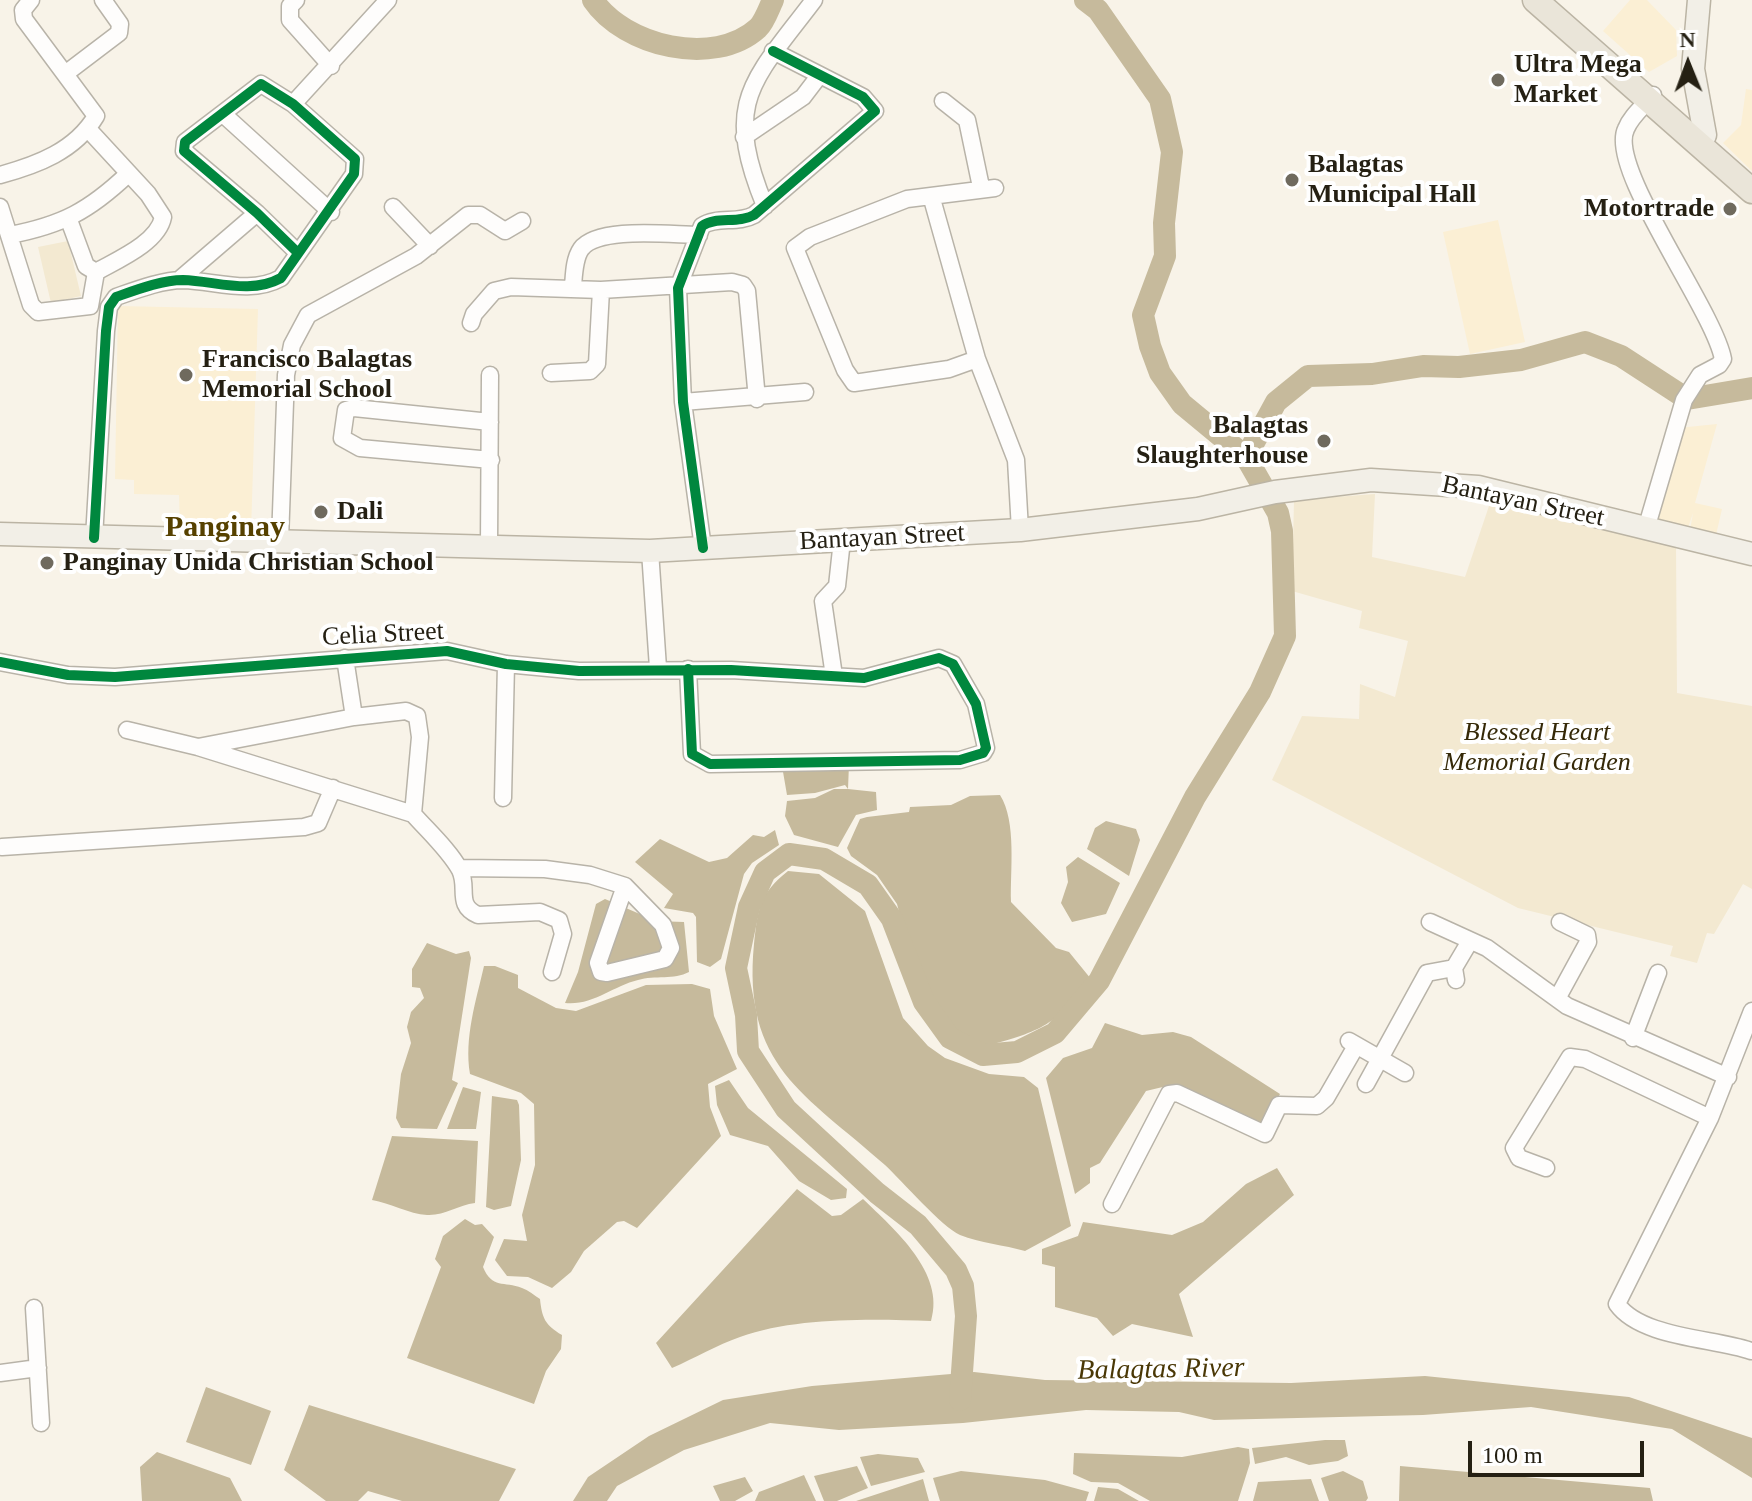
<!DOCTYPE html>
<html>
<head>
<meta charset="utf-8">
<style>
  body { margin:0 }
  #map { position:relative; width:1752px; height:1501px; overflow:hidden; background:#f8f3e8; font-family:Georgia,serif }
  canvas { display:block }
  .north { position:absolute; left:1648px; top:24px; width:80px; height:80px; -webkit-text-stroke:6px #fff; paint-order:stroke; rotate:359deg; font-size:22px; font-weight:700; line-height:32px; text-align:center; color:#252013 }
  .north::after { content:''; display:block; margin:auto; width:28px; height:36px; background:#252013; clip-path:polygon(50% 0,100% 100%,50% 72%,0 100%) }
  .scale { position:absolute; left:1468px; top:1441px; width:176px; height:36px; box-sizing:border-box; border:4px solid #252013; border-top:0; padding-left:10px; font-size:24px; line-height:28px; white-space:nowrap; color:#252013; -webkit-text-stroke:6px #fff; paint-order:stroke }
</style>
</head>
<body>
<div id="map">
<canvas width="1752" height="1501"></canvas>
<div class="north">N</div>
<div class="scale">100 m</div>
</div>
<script>
const c = document.querySelector('canvas').getContext('2d');
c.lineJoin = 'round';
function paint(path, color) { c.fillStyle = color; c.fill(path, 'evenodd'); }
function strokePath(path, color, width, dash) { c.strokeStyle = color; c.lineWidth = width; c.lineCap = dash ? 'butt' : 'round'; c.setLineDash(dash || []); c.stroke(path); }
function write(font, color, halo, rows, align = 'center') {
  c.font = font + ' Georgia,serif'; c.lineWidth = 8; c.setLineDash([]); c.textBaseline = 'middle'; c.strokeStyle = halo; c.fillStyle = color; for (const [text, x, y, turn = 0] of rows) {
    c.save(); c.translate(x, y); c.rotate((+turn || 0) * Math.PI / 180); c.textAlign = isNaN(turn) ? turn : align; if (halo) c.strokeText(text, 0, 0); c.fillText(text, 0, 0); c.restore();
  }
}
const built = new Path2D(`
  M1630 0H1647L1676 30 1677 56 1649 72 1603 31Z
  M1746 89 1752 90V171L1723 143 1741 125Z
  M1498 220 1525 342 1470 354 1443 232Z
  M118 306 258 309 251 532 180 529 179 495 134 494V480L115 479Z
  M1717 424 1695 503 1722 509 1716 535 1690 530 1693 513 1687 531 1654 523 1678 428Z`);
const green = new Path2D(`
  M68 241 81 296 51 303 38 247Z
  M1375 494 1372 557 1465 577 1490 503 1676 545 1677 693 1752 706V889L1743 884 1714 934 1707 933 1697 963 1670 956 1673 946 1518 908 1272 780 1302 716 1359 719 1360 684 1395 697 1408 641 1359 628 1362 611 1292 591 1294 500Z`);
const water = new Path2D(`
  M849 764 848 789 876 792 877 810 856 815 838 847 794 835 785 816 787 801 815 798 834 789H848L845 785 815 793 787 795 782 766Z
  M1000 795C1017 822 1010 871 1011 902L1056 948 1069 952 1091 979C1056 1025 1042 1031 986 1046L951 1029 934 1008 911 957 897 904 877 875 851 856 847 848 860 819 867 817 909 812 910 807 951 805 970 796Z
  M1106 821 1136 829 1140 840 1129 876 1087 849 1095 828Z
  M775 830 779 845 752 863 744 874 721 959 710 967 697 962 696 917 693 913 664 908 673 894 635 862 660 839 709 862 727 858 753 835 764 837Z
  M1078 857 1120 883 1106 914 1072 922 1061 903 1068 882 1066 867Z
  M788 871 819 874 865 911 903 1018 928 1046 945 1058 989 1074 1024 1077 1038 1088 1071 1226 1025 1251C1004 1245 980 1243 960 1235 942 1227 902 1181 885 1165 805 1094 742 1066 754 944 758 909 759 894 788 871Z
  M605 899 656 921 684 922 689 972C674 980 655 975 638 980 613 986 592 1006 565 1003L578 972 596 904Z
  M427 943 456 954 469 951 471 958 452 1080 458 1083 437 1129 401 1128 396 1118 401 1074 411 1043 407 1027 411 1012 424 998 420 988 412 987V969Z
  M484 966H495L518 975V988L556 1008 576 1011 646 985 692 984 710 989 714 1016 737 1069 708 1084 710 1107 721 1136 637 1228 624 1221 617 1222 584 1251 571 1272 552 1288 528 1277 507 1276 495 1260 504 1239 527 1241 522 1215 535 1165 534 1104 521 1093 470 1074C464 1038 476 1001 484 966Z
  M1105 1023 1142 1035 1173 1032 1191 1037 1280 1094 1262 1126 1171 1085 1146 1091 1100 1163 1090 1168V1183L1075 1194 1046 1078 1063 1058 1092 1048Z
  M729 1080 748 1108 847 1189 846 1198 831 1200 799 1181 768 1146 730 1135 717 1105 715 1086Z
  M463 1087 481 1092 476 1129H447Z
  M492 1096 517 1100 519 1105 521 1160 511 1206 494 1210 486 1207Z
  M392 1136 478 1141 475 1203C458 1205 444 1216 427 1215 409 1214 390 1203 372 1200Z
  M1277 1168 1294 1195 1179 1294 1193 1337 1132 1324 1113 1336 1097 1318 1055 1307V1267L1042 1264V1249L1078 1236 1083 1222 1172 1235 1203 1222 1246 1184Z
  M797 1189 832 1216 841 1215 863 1199C894 1229 946 1273 931 1321 872 1319 796 1317 740 1337 717 1345 695 1358 672 1368L656 1343Z
  M465 1219 475 1225 482 1224 494 1237 483 1267C492 1289 504 1281 522 1288 528 1290 534 1295 540 1299 542 1318 545 1325 562 1335L561 1349 546 1371 534 1404 407 1358 441 1267 435 1259 443 1236Z
  M974 1372 1045 1380 1291 1383 1425 1376 1629 1397 1752 1438V1478L1672 1429 1531 1407 1423 1415 1214 1420 1179 1412 1086 1410 963 1423 839 1430 770 1423 684 1450 617 1486 607 1501H573L588 1477 649 1436 723 1400 812 1386Z
  M206 1387 271 1411 251 1465 186 1442Z
  M309 1405 516 1469 499 1501H402L368 1491 358 1501H326L284 1470Z
  M1325 1440H1345L1348 1456 1338 1461 1309 1465 1286 1457 1255 1464 1252 1448Z
  M1238 1447 1249 1449 1250 1463 1238 1501H1150L1118 1483 1091 1482 1073 1474 1074 1453 1182 1457Z
  M157 1452 230 1478 242 1501H142L140 1467Z
  M878 1454 918 1458 925 1472 871 1486 860 1457Z
  M857 1466 868 1488 837 1501H824L814 1476Z
  M1400 1466 1650 1488 1653 1501H1399Z
  M961 1471 1045 1480 1089 1492 1086 1501H940L933 1478Z
  M1343 1471 1363 1481 1368 1498 1366 1501H1329L1321 1478Z
  M804 1475 816 1501H755L759 1492Z
  M745 1477 753 1491 735 1501H720L713 1486Z
  M923 1479 929 1501H856Z
  M1311 1479 1319 1501H1253L1258 1482Z
  M1098 1487 1118 1489 1139 1501H1094Z`);
const river = new Path2D(`
  M593 0C624 46 714 68 758 28 765 21 769 8 773 0
  M1246 457 1276 402 1308 376 1372 374 1423 366 1459 367 1521 360 1585 342 1621 356 1687 399 1752 388
  M960 1400 966 1316 963 1286 956 1270 918 1225 877 1193 786 1109 748 1051 746 1015 736 968 749 907 765 872 789 854 824 859 868 885 892 919 924 1002 950 1038 983 1055 1017 1052 1055 1033 1099 981 1195 797 1260 692 1285 636 1282 531 1278 513 1246 457 1182 404 1160 373 1150 346 1143 315 1165 256 1164 223 1172 152 1160 99 1098 10 1085 0`);
const minor = new Path2D(`
  M296 0 290 6V20L331 66
  M65 74 119 33 120 24 103 0
  M943 101 967 120 981 187
  M293 104 388 0
  M223 114 331 212
  M744 137 803 97 819 76
  M0 175C37 165 75 151 96 116L24 19 23 10 31 0
  M932 199 977 359 1016 460 1020 530
  M765 206C722 101 752 82 814 0
  M0 207 31 305 38 312 90 306 96 272
  M393 207 430 246
  M69 220 86 266 96 272C117 260 158 243 163 217L148 194 88 129
  M10 235C62 225 89 211 128 174
  M179 280 257 213
  M573 287C574 275 574 259 581 249 598 226 671 235 699 235
  M471 323 474 314 494 291 511 287 601 290 732 282 743 285 747 291 757 399
  M977 359 949 369 854 383 845 370 795 248 810 237 907 199 995 188
  M551 373 590 371 597 364 601 290
  M683 402 805 392
  M490 422 354 408 346 410 342 438 360 448 491 460
  M1646 529 1684 400 1700 375 1719 365 1723 359C1713 308 1607 168 1626 129 1631 116 1644 106 1653 95
  M94 538 106 331 109 307 116 297C136 290 162 280 183 280 216 281 250 295 281 278L354 174 355 159 293 104 261 84 185 142 184 151 257 213 297 252
  M280 540 286 375 292 345 308 315 416 256 468 215H480L505 231 522 221
  M489 546 490 375
  M703 548 683 402 678 288 702 226C716 216 738 224 754 215L875 111 863 97 773 51
  M650 551 658 668
  M345 658 354 717
  M0 662 68 675 115 677 447 651 506 664 579 671 731 670 864 678 939 658 953 664 976 704 986 748 983 753 960 760 710 764 692 754 688 669
  M834 676 823 601 837 586 842 540
  M127 730 198 747 354 717 406 711 417 716 420 737 413 814C428 831 449 850 460 870 469 888 455 905 478 915L540 912 559 920 563 934 552 972
  M198 747 413 814
  M503 798 506 664
  M2 847 304 827 318 823 333 788
  M459 868 545 869 590 875 625 886 663 925 671 948 665 959 607 973 601 972 598 963 625 886
  M1430 922 1487 948 1567 1006 1728 1077
  M1456 980 1454 968 1470 941
  M1558 997 1588 942 1587 935 1560 922
  M1633 1038 1658 973
  M1349 1041 1405 1073
  M1366 1084 1427 973 1454 968
  M1546 1168 1519 1158 1514 1148 1570 1057 1585 1059 1710 1118
  M1112 1204 1169 1094 1177 1093 1265 1134 1279 1105 1317 1106 1326 1098 1356 1046
  M34 1308 41 1423
  M1751 1351C1714 1338 1641 1338 1617 1304L1710 1118 1752 1011
  M0 1373 38 1368`);
const major = new Path2D(`
  M1699 0 1693 69 1705 135 1700 145
  M0 534 650 551 1020 530 1198 509 1275 492 1371 480 1478 487 1752 554`);
const highway = new Path2D(`
  M1535 0 1752 191`);
const cycleway = new Path2D(`
  M94 538 106 331 109 307 116 297C136 290 162 280 183 280 216 281 250 295 281 278L354 174 355 159 293 104 261 84 185 142 184 151 257 213 297 252
  M703 548 683 402 678 288 702 226C716 216 738 224 754 215L875 111 863 97 773 51
  M0 662 68 675 115 677 447 651 506 664 579 671 731 670 864 678 939 658 953 664 976 704 986 748 983 753 960 760 710 764 692 754 688 669`);
const markers = [
  [1498,80,8,"#6f6a5e"],
  [1292,180,8,"#6f6a5e"],
  [1730,209,8,"#6f6a5e"],
  [186,375,8,"#6f6a5e"],
  [1324,441,8,"#6f6a5e"],
  [321,512,8,"#6f6a5e"],
  [47,563,8,"#6f6a5e"]
];
const poiNames = [
  ["Ultra Mega",1514,65],
  ["Market",1514,95],
  ["Balagtas",1308,165],
  ["Municipal Hall",1308,195],
  ["Motortrade",1714,209,"right"],
  ["Francisco Balagtas",202,360],
  ["Memorial School",202,390],
  ["Balagtas",1308,426,"right"],
  ["Slaughterhouse",1308,456,"right"],
  ["Dali",337,512],
  ["Panginay Unida Christian School",63,563]
];
const streetNames = [
  ["Bantayan Street",1523,502,12],
  ["Bantayan Street",882,538,-3],
  ["Celia Street",383,635,-3]
];
const parkNames = [
  ["Blessed Heart",1537,733],
  ["Memorial Garden",1537,763]
];
const waterNames = [
  ["Balagtas River",1161,1370,-1]
];
const quarterNames = [
  ["Panginay",225,528]
];
paint(built, '#fbefd4');
paint(green, '#f3e9d1');
paint(water, '#c6ba9c');
strokePath(river, '#c6ba9c', 22);
strokePath(minor, '#b8b3a8', 19);
strokePath(major, '#bbb4a4', 25);
strokePath(highway, '#bbb4a4', 27);
strokePath(minor, '#fefdfc', 16);
strokePath(major, '#f2efe7', 22);
strokePath(highway, '#eae5d9', 24);
strokePath(cycleway, '#00873e', 10);
for (const [x, y, r, color] of markers) { const dot = new Path2D(); dot.arc(x, y, r, 0, 2 * Math.PI); c.fillStyle = color; c.fill(dot); strokePath(dot, '#fff', 3); }
write('bold 26px', '#252013', '#fff', poiNames, 'left');
write('26px', '#252013', '#fff', streetNames);
write('italic 26px', '#352908', '#fff', parkNames);
write('italic 28px', '#4a3806', '#fff', waterNames);
write('bold 30px', '#564100', '#fff', quarterNames);
</script>
</body>
</html>
